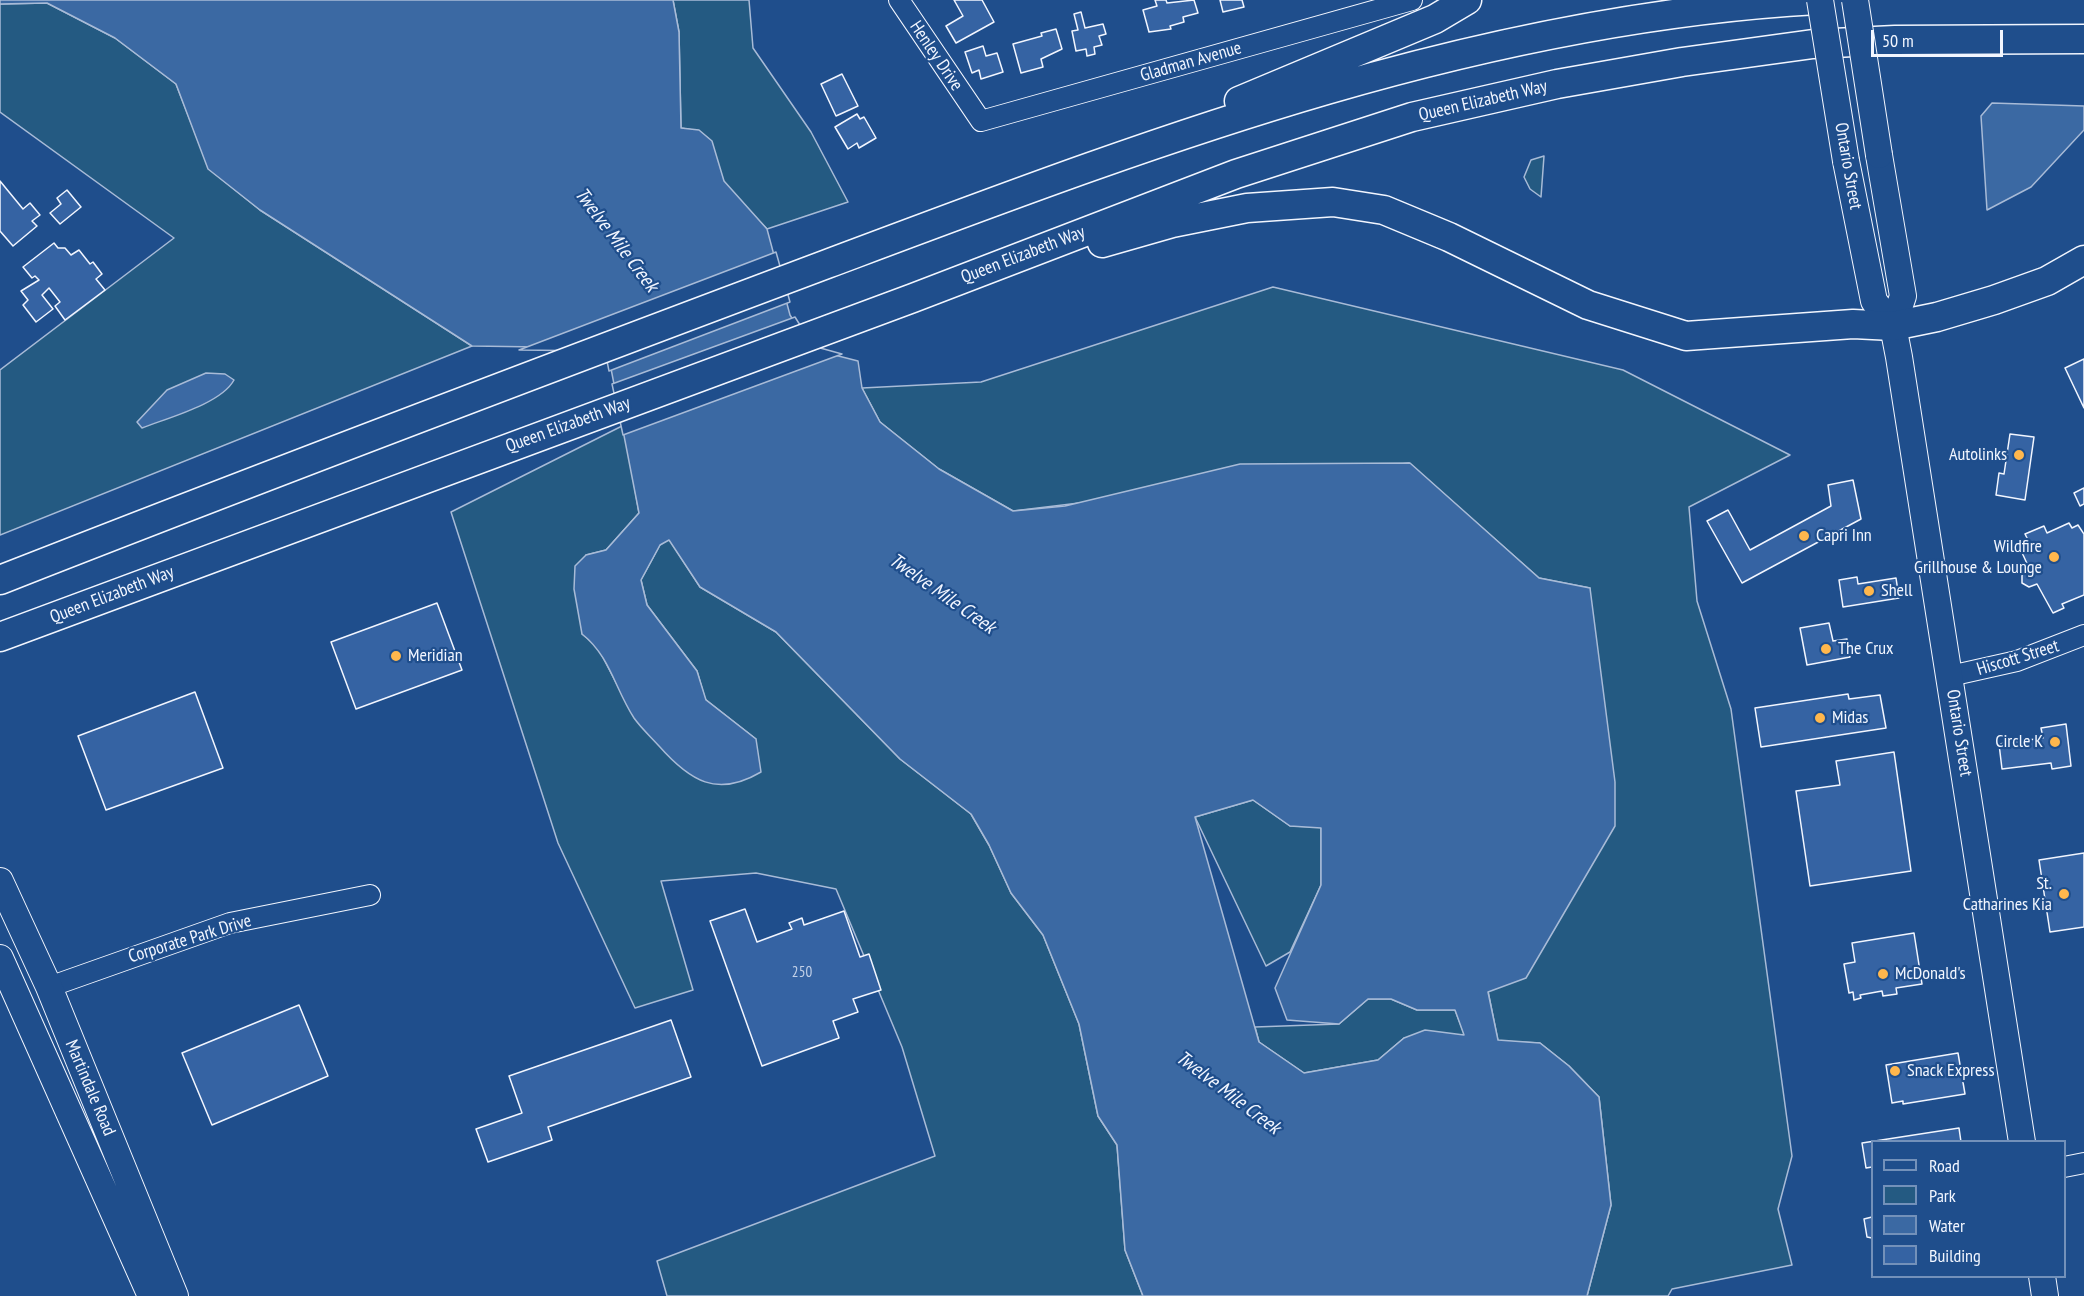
<!DOCTYPE html>
<html>
<head>
<meta charset="utf-8">
<style>
  body { margin:0 }
  #map { position:relative; width:2084px; height:1296px; overflow:hidden; background:#1f4e8c; font-family:"PT Sans Narrow",sans-serif }
  canvas { display:block }
  .legend { position:absolute; left:1871px; top:1140px; width:195px; height:138px; box-sizing:border-box; background:#1f4e8c; border:2px solid #7391ba; margin:0; padding:8px 10px; list-style:none; font-size:18px; color:#f2f6ff }
  .legend li { display:flex; align-items:center; gap:12px; height:30px }
  .legend b { width:30px; border:2px solid #7391ba }
  .scale { position:absolute; left:1871px; top:30px; width:132px; height:27px; box-sizing:border-box; border:3px solid #f2f6ff; border-top:0; padding-left:8px; font-size:18px; line-height:21px; white-space:nowrap; color:#f2f6ff; -webkit-text-stroke:4px #1f4e8c; paint-order:stroke }
</style>
</head>
<body>
<div id="map">
<canvas width="2084" height="1296"></canvas>
<ul class="legend">
<li><b style="height:8px;background:#1f4e8c"></b>Road</li>
<li><b style="height:16px;background:#245a82"></b>Park</li>
<li><b style="height:16px;background:#3b69a3"></b>Water</li>
<li><b style="height:16px;background:#3563a3"></b>Building</li>
</ul>
<div class="scale">50 m</div>
</div>
<script>
const c = document.querySelector('canvas').getContext('2d');
c.lineJoin = 'round';
function paint(path, color) { c.fillStyle = color; c.fill(path, 'evenodd'); }
function strokePath(path, color, width, dash) { c.strokeStyle = color; c.lineWidth = width; c.lineCap = dash ? 'butt' : 'round'; c.setLineDash(dash || []); c.stroke(path); }
function write(font, color, halo, rows, align = 'center') {
  c.font = font + ' "PT Sans Narrow",sans-serif'; c.lineWidth = 4.5; c.setLineDash([]); c.textBaseline = 'middle'; c.strokeStyle = halo; c.fillStyle = color; for (const [text, x, y, turn = 0] of rows) {
    c.save(); c.translate(x, y); c.rotate((+turn || 0) * Math.PI / 180); c.textAlign = isNaN(turn) ? turn : align; if (halo) c.strokeText(text, 0, 0); c.fillText(text, 0, 0); c.restore();
  }
}
const green = new Path2D(`
  M673 0H749L753 48 811 132 848 202 767 229C755 216 731 195 723 180 709 151 722 133 681 128L679 32Z
  M47 3 115 38 176 84 209 169 260 210 472 346 0 535V370L174 238 0 112V4Z
  M1544 156 1541 197 1530 189 1524 177 1531 160Z
  M1273 287 1623 370 1790 455 1689 507 1697 601 1731 709 1792 1156 1778 1209 1792 1265 1672 1289 1668 1296H1587L1611 1205 1599 1097 1569 1066 1540 1043 1498 1041 1488 991 1590 588 1539 578 1409 463 1013 511 939 469 880 422 862 388 981 382Z
  M624 425 639 513 606 550 586 555 582 634 597 646 635 719 756 739 705 699 697 671 647 605 641 580 660 545 669 539 700 587 776 632 900 759 971 814 989 845 1011 893 1043 935 1079 1024 1098 1116 1117 1145 1125 1250 1143 1296H667L657 1261 935 1156 902 1047 836 889 756 873 661 881 693 990 635 1008 558 843 451 512Z
  M1253 800 1290 826 1321 827V885L1290 952 1266 966 1195 817Z
  M1368 999H1391L1417 1010H1455L1465 1036 1404 1038 1378 1060 1304 1073 1259 1042 1255 1027 1339 1024Z`);
const water = new Path2D(`
  M0 0H673L679 32 681 128 699 130 712 141 724 181 767 229 790 315 811 349 858 361 862 388 880 422 939 469 1013 511 1065 506 1240 464 1410 463 1539 578 1590 588 1615 782V826L1526 978 1488 992 1498 1040 1540 1043 1569 1066 1599 1097 1611 1205 1587 1296H1143L1125 1250 1117 1145 1098 1116 1079 1024 1043 935 1011 893 989 845 971 814 900 759 776 632 700 587 669 540 660 545 641 580 647 605 697 671 706 700 756 739 761 772C717 798 690 781 659 746 651 737 641 728 634 718 615 689 610 656 582 634L574 589 575 566 586 555 606 550 639 513 607 348 472 346 260 210 208 169 176 84 115 38 47 3 0 4ZM1253 800 1290 826 1321 828V885L1275 988 1287 1020 1339 1024 1368 999H1391L1417 1010H1455L1464 1035 1425 1030 1404 1038 1378 1060 1304 1073 1259 1042 1195 817Z
  M1992 103 2084 106V130L2031 187 1987 210 1981 116Z
  M206 373 225 374 234 380C221 404 167 418 142 428L137 422 167 390Z`);
const pier = new Path2D(`
  M776 252 790 302 609 371 605 351 519 350Z
  M795 317 813 346 842 354 623 435 612 384Z`);
const building = new Path2D(`
  M954 0H982L994 22 956 43 946 26 963 16Z
  M1155 0H1166L1167 3 1194 0 1198 13 1183 17 1184 22 1170 26 1171 29 1149 32 1143 10 1157 6Z
  M1220 0H1242L1244 7 1223 12Z
  M1081 12 1085 28 1103 24 1106 34 1099 36 1102 45 1094 47 1095 54 1087 56 1086 49 1076 51 1072 31 1078 30 1074 14Z
  M1056 29 1062 49 1041 59 1043 67 1021 73 1013 44 1042 36 1041 33Z
  M983 46 986 56 997 53 1003 72 981 79 979 70 972 73 965 52Z
  M842 74 858 106 836 116 821 84Z
  M857 114 860 119 864 117 876 138 859 148 857 143 848 149 835 127Z
  M0 181 23 209 30 203 40 215 32 221 37 226 13 246 0 231Z
  M67 190 81 207 60 224 50 213 61 204 57 198Z
  M54 243 58 248H65L71 255 79 250 90 264 93 262 102 274 96 279 105 290 65 320 55 306 60 302 49 288 42 295 53 309 36 322 23 305 28 300 21 291 39 280 35 276 32 278 23 267Z
  M2084 359V408L2065 368Z
  M2010 434 2034 437 2025 500 1996 495 1999 473 2004 474Z
  M1853 480 1861 519 1742 583 1707 521 1728 510 1750 550 1831 506 1828 485Z
  M2084 488V504L2080 506 2074 493Z
  M2069 523 2072 528 2078 525 2084 534V595L2062 604 2064 608 2053 613 2037 584 2029 587 2022 583V575L2029 568 2019 546 2029 542 2025 534 2044 526 2047 533Z
  M1857 577 1858 584 1896 578 1899 598 1843 607 1839 580Z
  M437 603 462 670 356 709 331 642Z
  M1829 623 1833 641 1847 639 1850 657 1807 665 1800 628Z
  M195 692 223 768 106 810 78 736Z
  M1848 694 1849 699 1880 695 1886 728 1761 747 1755 708Z
  M2066 724 2071 766 2052 769 2051 763 2002 769 1999 744 2043 738 2041 728Z
  M1894 752 1911 871 1810 886 1796 791 1840 785 1836 761Z
  M2084 853V927L2050 932 2039 860Z
  M745 909 757 942 792 929 789 923 802 918 804 925 844 911 860 957 869 954 881 990 853 999 858 1012 833 1021 839 1038 762 1066 710 921Z
  M1914 933 1922 984 1896 988 1897 994 1883 996 1882 991 1860 995 1861 998 1854 1000 1853 992 1849 993 1844 964 1855 962 1852 943Z
  M299 1005 328 1076 212 1125 182 1053Z
  M671 1020 691 1077 548 1127 552 1140 488 1162 476 1129 522 1113 509 1076Z
  M1958 1053 1965 1094 1903 1104V1101L1892 1103 1886 1065Z
  M1959 1128 1961 1142H1872V1167L1866 1168 1862 1143Z
  M1872 1217V1238L1867 1237 1864 1219Z`);
const minor = new Path2D(`
  M899 0 981 121 1412 0
  M1950 676 2017 661 2084 635
  M49 987 230 923 370 895
  M2064 1167 2084 1163`);
const major = new Path2D(`
  M1879 155 1903 296 1893 326
  M1846 161 1874 301 1893 326 1899 357 2022 1142
  M0 881 49 987 175 1296
  M0 958 151 1296
  M2042 1276 2045 1296`);
const highway = new Path2D(`
  M1239 101 1435 19 1467 0
  M1102 243 1172 223 1247 208 1333 202 1384 210 1449 237 1588 305 1686 336 1853 324 1893 326 1937 317 1994 300 2047 281 2084 260
  M0 580C275 472 550 368 827 264 1147 144 1471 19 1817 0
  M0 637 913 298 1236 174 1412 117 1557 84 1682 62 1813 44 1895 40 2084 39`);
const majorBridge = new Path2D(`
  M1820 0 1846 161
  M1855 0 1879 155`);
const markers = [
  [2019,455,6,"#ffb74d"],
  [1804,536,6,"#ffb74d"],
  [2054,557,6,"#ffb74d"],
  [1869,591,6,"#ffb74d"],
  [1826,649,6,"#ffb74d"],
  [396,656,6,"#ffb74d"],
  [1820,718,6,"#ffb74d"],
  [2055,742,6,"#ffb74d"],
  [2064,894,6,"#ffb74d"],
  [1883,974,6,"#ffb74d"],
  [1895,1071,6,"#ffb74d"]
];
const numberNames = [
  ["250",802,973]
];
const streetNames = [
  ["Henley Drive",936,56,56],
  ["Gladman Avenue",1191,62,-16],
  ["Queen Elizabeth Way",1483,101,-13],
  ["Ontario Street",1848,166,80],
  ["Queen Elizabeth Way",1023,255,-21],
  ["Queen Elizabeth Way",568,425,-20],
  ["Queen Elizabeth Way",112,595,-21],
  ["Hiscott Street",2018,658,-17],
  ["Ontario Street",1959,733,81],
  ["Corporate Park Drive",190,939,-17],
  ["Martindale Road",90,1088,67]
];
const poiNames = [
  ["Autolinks",2007,455,"right"],
  ["Capri Inn",1816,536],
  ["Wildfire",2042,547,"right"],
  ["Grillhouse & Lounge",2042,568,"right"],
  ["Shell",1881,591],
  ["The Crux",1838,649],
  ["Meridian",408,656],
  ["Midas",1832,718],
  ["Circle K",2043,742,"right"],
  ["St.",2052,884,"right"],
  ["Catharines Kia",2052,905,"right"],
  ["McDonald's",1895,974],
  ["Snack Express",1907,1071]
];
const waterNames = [
  ["Twelve Mile Creek",616,240,53],
  ["Twelve Mile Creek",942,594,35],
  ["Twelve Mile Creek",1228,1093,37]
];
paint(green, '#245a82');
strokePath(green, '#a8bbd7', 1.5);
paint(water, '#3b69a3');
strokePath(water, '#a8bbd7', 1.5);
paint(pier, '#1f4e8c');
strokePath(pier, '#a8bbd7', 1.5);
paint(building, '#3563a3');
strokePath(building, '#f2f6ff', 1.5);
strokePath(minor, '#f2f6ff', 22);
strokePath(major, '#f2f6ff', 28);
strokePath(highway, '#f2f6ff', 31);
strokePath(minor, '#1f4e8c', 20);
strokePath(major, '#1f4e8c', 26);
strokePath(highway, '#1f4e8c', 28);
strokePath(majorBridge, '#f2f6ff', 28, []);
strokePath(majorBridge, '#1f4e8c', 26);
for (const [x, y, r, color] of markers) { const dot = new Path2D(); dot.arc(x, y, r, 0, 2 * Math.PI); c.fillStyle = color; c.fill(dot); strokePath(dot, '#1f4e8c', 2); }
write('15px', '#c3d1e8', null, numberNames);
write('18px', '#f2f6ff', '#1f4e8c', streetNames);
write('18px', '#f2f6ff', '#1f4e8c', poiNames, 'left');
write('italic 20px', '#f2f6ff', '#1f4e8c', waterNames);
</script>
</body>
</html>
